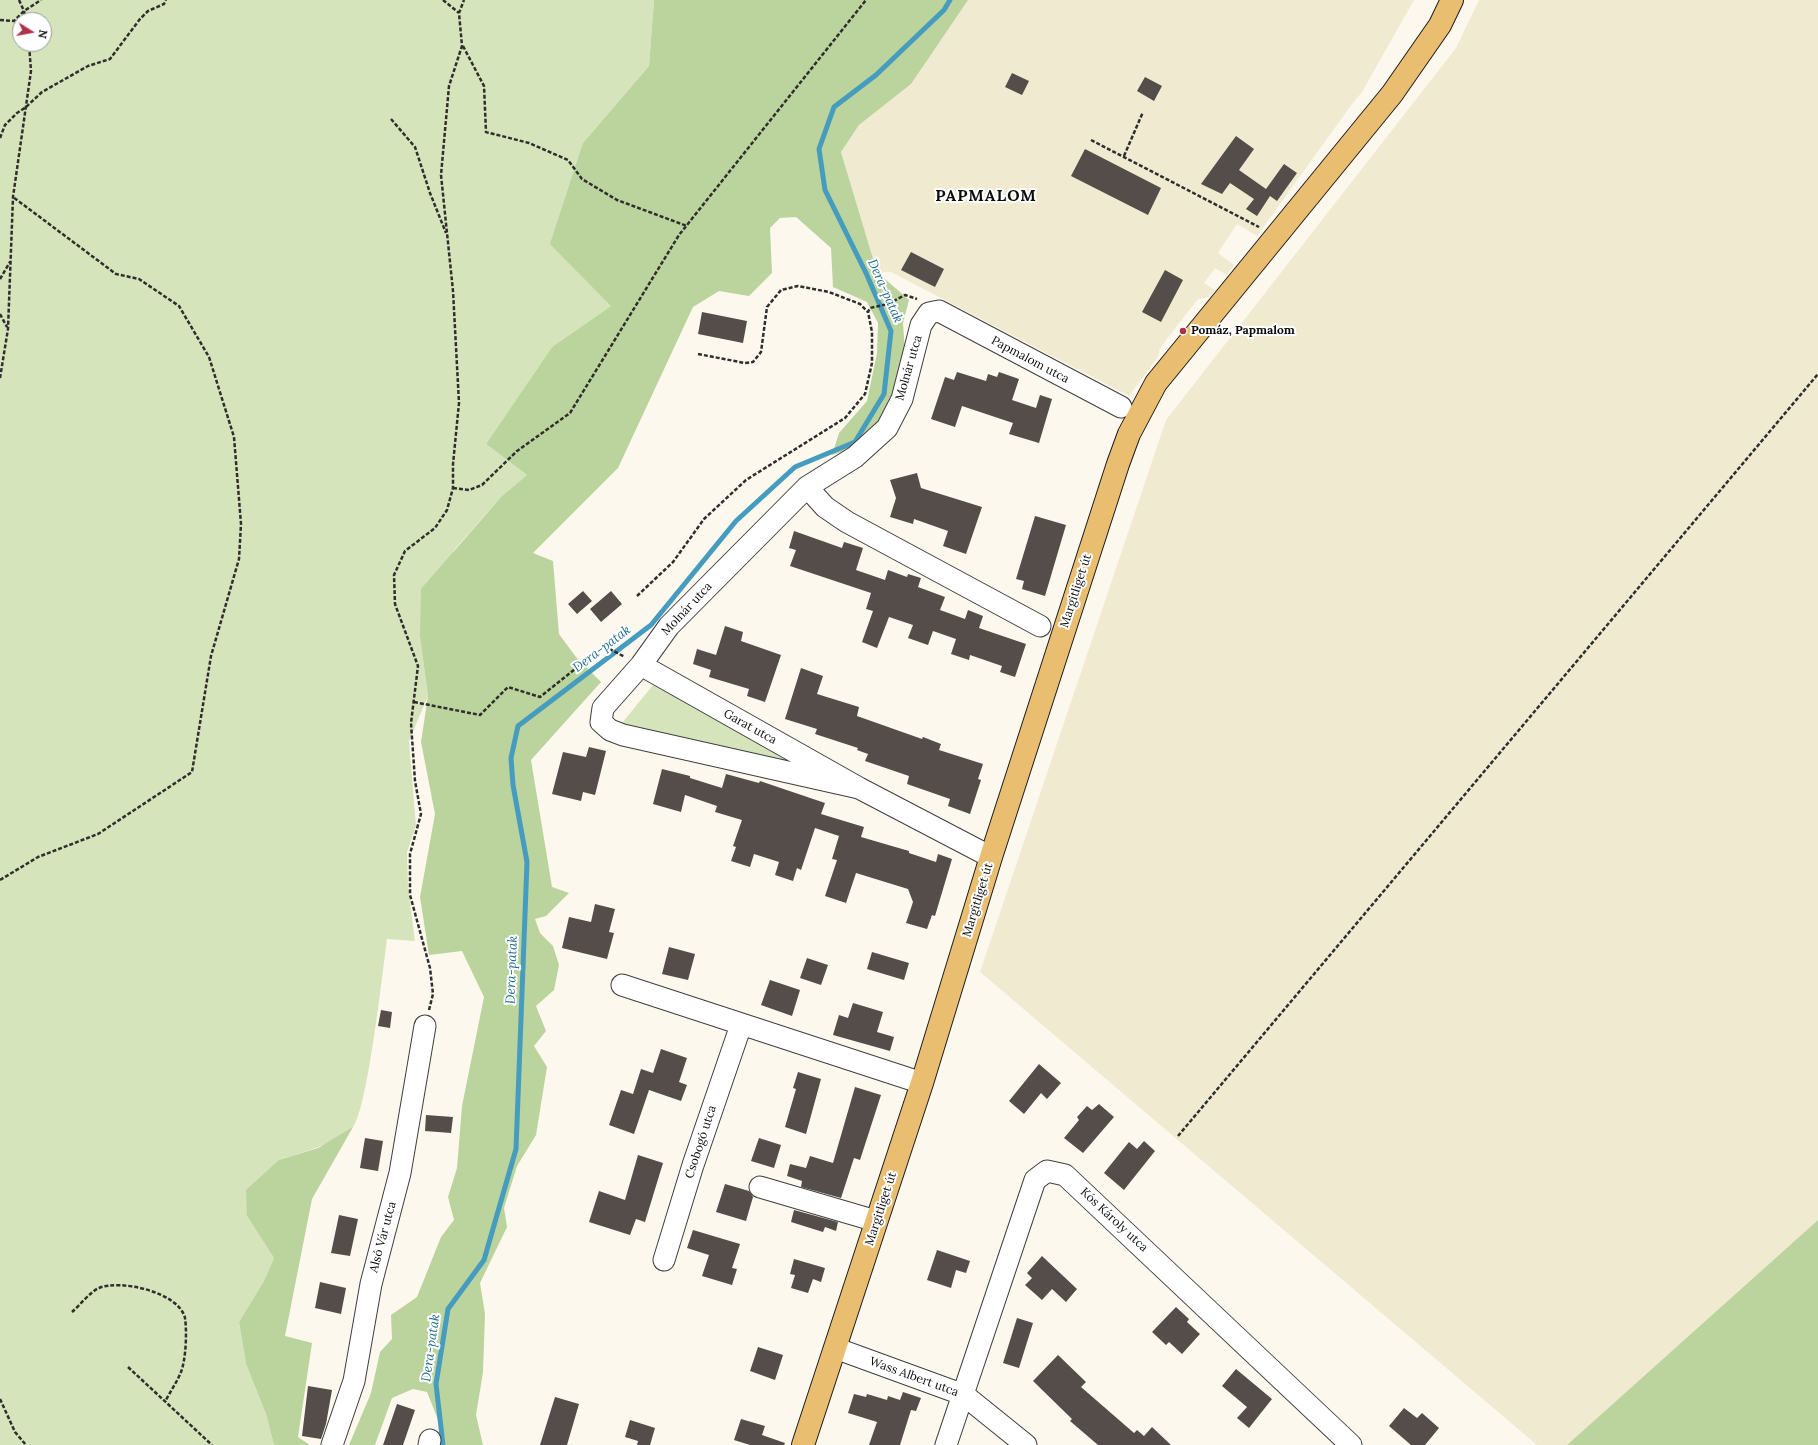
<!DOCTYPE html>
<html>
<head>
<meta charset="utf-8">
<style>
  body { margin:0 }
  #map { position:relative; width:1818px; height:1445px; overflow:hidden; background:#fdf8ee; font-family:Lora,serif }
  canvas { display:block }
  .north { position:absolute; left:12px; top:12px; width:40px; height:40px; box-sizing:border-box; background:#fff; border:1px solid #9e9e9e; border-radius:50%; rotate:101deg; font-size:11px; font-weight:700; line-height:16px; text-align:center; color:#0c0c0c }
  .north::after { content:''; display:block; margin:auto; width:14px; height:18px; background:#ad3448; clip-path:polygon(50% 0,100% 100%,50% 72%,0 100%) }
</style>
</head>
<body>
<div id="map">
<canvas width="1818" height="1445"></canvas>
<div class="north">N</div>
</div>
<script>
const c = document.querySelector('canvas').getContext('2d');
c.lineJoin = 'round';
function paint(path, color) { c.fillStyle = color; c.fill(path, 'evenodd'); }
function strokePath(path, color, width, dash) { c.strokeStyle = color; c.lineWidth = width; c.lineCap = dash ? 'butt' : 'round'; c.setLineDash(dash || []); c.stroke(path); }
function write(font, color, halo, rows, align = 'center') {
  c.font = font + ' Lora,serif'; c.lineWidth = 4; c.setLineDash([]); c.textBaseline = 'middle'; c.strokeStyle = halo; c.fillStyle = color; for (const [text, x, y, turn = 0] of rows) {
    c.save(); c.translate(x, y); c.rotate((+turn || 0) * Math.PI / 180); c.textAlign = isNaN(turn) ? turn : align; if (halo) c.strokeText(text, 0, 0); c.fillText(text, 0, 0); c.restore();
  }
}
const farmland = new Path2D(`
  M966 0H1414L1362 92 1352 104 1257 236 1237 224 1218 253 1234 265 1227 275 1215 268 1204 283 1215 290 1210 297 1198 299 1160 348 1158 357 1129 396 891 272H877L841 152 859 125 911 84Z
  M1479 0H1818V1220L1567 1445H1537L980 972 1166 420 1456 48Z`);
const green = new Path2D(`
  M0 0H654L649 66 583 143 611 306 552 347 486 444 527 475 502 496 454 550 420 637 428 696 409 741 416 826 407 852 408 887 415 941 387 939C383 968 367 1115 352 1128 331 1145 304 1152 279 1160L247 1216 274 1258 264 1281 239 1322 246 1364 266 1414 274 1445H0ZM20 20H44V44H20Z
  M653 685 816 772 627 729 622 723Z`);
const forest = new Path2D(`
  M654 0H968L911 84 859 125 841 152 877 272 909 300 903 323 905 352 896 387 880 428 855 448 832 455 839 433 867 401 877 353 878 323 867 302 833 287 831 248 796 217 780 218 770 228 772 273 749 296 719 291 693 307 618 468 533 553 553 561 559 634 576 657 601 682 531 760 552 887 569 893 546 916 535 919 540 933 553 946 559 965 554 990 536 1006 546 1031 534 1046 547 1067 536 1135 517 1166 504 1208 507 1227 480 1283 485 1314 483 1372 476 1415 483 1445H445L444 1435 427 1392 413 1389 392 1398 375 1445H349L371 1393 380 1352 392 1339 391 1315 417 1297 441 1237 454 1220 448 1197 457 1168 462 1106 484 997 462 951 429 955 420 897 435 814 421 742 428 696 420 637 421 589 502 496 527 475 486 444 552 347 611 306 550 244 583 143 649 66Z
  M353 1127 312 1199 285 1336 312 1343 298 1437 310 1445H274L266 1414 246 1364 239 1322 264 1281 274 1258 247 1216 246 1190 279 1160 318 1148Z
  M1818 1220V1445H1567Z`);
const stream = new Path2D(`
  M443 1445 436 1384 448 1309 484 1260 516 1149 527 862 513 785 511 758 518 726 651 625 736 521 795 467 855 442 884 394 891 331 866 273 825 190 819 149 834 107 876 75 944 10 950 0`);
const building = new Path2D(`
  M1012 73 1029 81 1022 95 1005 87Z
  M1145 77 1162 86 1154 101 1137 91Z
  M1236 136 1254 149 1239 170 1266 189 1284 164 1297 173 1277 201 1270 196 1257 216 1246 209 1254 199 1230 183 1222 194 1201 184Z
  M1085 149 1161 188 1148 215 1071 176Z
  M911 252 944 269 935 287 901 270Z
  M1165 270 1183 280 1161 322 1142 312Z
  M702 312 747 321 743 343 698 334Z
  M957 372 986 381 988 374 997 377 999 372 1019 379 1012 400 1036 408 1040 395 1052 399 1039 443 1009 434 1013 423 962 406 955 427 931 419 945 377 954 380Z
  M917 473 921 488 982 507 966 554 943 546 948 531 914 519 913 524 890 517 896 498 890 480Z
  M1035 516 1066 525 1045 596 1022 589 1024 581 1016 579Z
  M794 531 842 548 844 542 863 548 856 570 885 580 888 570 907 577 908 574 921 578 918 587 945 597 940 610 965 619 968 610 983 616 979 628 1026 644 1015 677 1000 672 1002 666 970 655 969 660 951 654 956 639 933 631 928 645 908 638 913 625 889 617 877 648 862 642 873 611 866 609 871 593 790 566 796 550 789 548Z
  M583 591 592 601 577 614 568 604Z
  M611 591 622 604 601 622 590 609Z
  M725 626 743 632 741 641 781 655 765 702 747 696 749 689 709 677 711 670 693 664 697 649 716 655Z
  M801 668 823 676 817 694 859 707 857 716 922 739 923 737 941 744 939 750 983 764 978 779 981 780 970 814 948 806 950 799 907 784 909 776 865 761 868 754 857 750 858 748 815 734 817 729 785 719Z
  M589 747 606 751 595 795 583 792 581 801 552 794 563 752 586 757Z
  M662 769 690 776V778L722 788 726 774 759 783 760 781 825 803 821 814 864 827 861 837 909 851V853L936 862 938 854 952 859 935 916 932 915 927 929 906 923 913 902 908 889 856 873 846 903 825 896 837 860 832 859 839 836 815 828 801 870 797 868 793 881 775 875 779 862 754 854 750 867 731 861 736 847 733 846 742 820 715 812 717 806 685 795 681 812 653 804Z
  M595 904 615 909 609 932 614 933 607 959 562 948 569 917 591 922Z
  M669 947 695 954 688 980 662 974Z
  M872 952 909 963 904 980 867 969Z
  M807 958 828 965 821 985 800 978Z
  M770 980 800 990 792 1016 761 1005Z
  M853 1003 883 1012 877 1032 894 1037 890 1051 833 1035 839 1015 848 1018Z
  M381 1010 392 1012 390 1028 378 1026Z
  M661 1049 687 1058 679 1082 687 1085 681 1101 649 1090 634 1134 609 1125 621 1090 633 1094 641 1069 653 1073Z
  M1039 1064 1061 1083 1047 1099 1041 1093 1024 1114 1009 1101Z
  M798 1072 821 1079 806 1134 785 1127 796 1089 793 1088Z
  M855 1087 881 1095 860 1160 854 1158 841 1198 801 1187 802 1181 787 1176 790 1164 806 1168 810 1156 833 1163Z
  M1099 1104 1114 1117 1083 1153 1064 1138 1079 1120 1077 1117 1087 1106 1092 1110Z
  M426 1115 453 1117 451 1133 425 1131Z
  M365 1138 383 1141 378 1171 360 1168Z
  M759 1138 781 1145 774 1168 751 1161Z
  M1144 1141 1155 1151 1124 1190 1104 1173 1129 1142 1137 1149Z
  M638 1155 663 1163 645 1222 636 1219 630 1235 589 1222 599 1191 625 1200Z
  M725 1184 749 1191 753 1197 746 1221 716 1212Z
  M794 1210 838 1222 836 1231 825 1227 823 1232 791 1222Z
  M339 1215 358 1219 350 1256 331 1253Z
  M693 1230 740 1244 732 1268 737 1269 732 1285 702 1276 709 1255 687 1248Z
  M937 1250 970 1261 966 1273 956 1270 951 1288 927 1280Z
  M1042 1256 1077 1289 1066 1302 1052 1289 1042 1300 1025 1285 1032 1278 1027 1273Z
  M794 1259 825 1268 821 1282 813 1279 808 1293 791 1288 795 1275 790 1274Z
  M320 1282 346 1288 341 1314 315 1308Z
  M1176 1307 1189 1319 1187 1322 1200 1334 1182 1354 1169 1342 1166 1345 1152 1332Z
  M1017 1318 1033 1323 1019 1368 1003 1363Z
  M758 1347 783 1355 775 1380 750 1371Z
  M1058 1355 1086 1382 1081 1387 1134 1433 1137 1430 1144 1436 1152 1427 1171 1445H1098L1070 1421 1072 1419 1033 1381Z
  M1236 1369 1272 1399 1249 1428 1237 1418 1247 1407 1222 1386Z
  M308 1386 332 1390 326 1424 321 1439 302 1436Z
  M903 1392 921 1398 916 1411 911 1410 900 1445H869L877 1422 848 1413 854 1394 866 1397 867 1394 887 1400 888 1396 900 1400Z
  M555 1397 579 1404 567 1445H540Z
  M397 1404 415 1410 403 1445H383Z
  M1404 1408 1417 1418 1422 1413 1439 1428 1425 1445H1411L1389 1426Z
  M741 1419 765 1426 762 1435 785 1443 784 1445H750L734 1440Z
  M630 1420 655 1428 650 1445H637L638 1441 625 1437Z`);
const path = new Path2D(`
  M19 0 24 11 26 20
  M443 0 459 13
  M0 20 14 21 24 11 41 0
  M463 46 484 86 486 132 529 143 568 160 582 179 617 200 687 226
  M391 119 415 147 430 193 446 233
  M0 138 5 125 17 113 26 107 42 92 88 66 110 59 140 19 148 11 164 4 166 0
  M1091 140 1259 227
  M1124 156 1143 112
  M0 279 10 262
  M0 314 7 327
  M698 354 745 363 753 362 761 352 767 307 781 290 798 286 829 292 860 304 868 312
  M0 378 8 329 13 197 31 71 29 44
  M453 488 469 490 482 485 517 451 570 413 679 235 866 0
  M637 596 673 562 704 519 746 480 845 418 865 394 872 363V332L868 312 870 308 888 304 905 295 917 299
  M414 702 480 715 508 687 540 697 604 646 625 657
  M0 880 38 857 98 834 192 772 211 656 239 559 241 524 234 437 209 357 179 306 139 279 116 274 13 197
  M429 1010 433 994 430 968 410 895V854L421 814 415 781 411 723 418 666 395 604 394 575 405 551 435 528 447 510 453 488V464L459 403 453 291 441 175 449 86 462 46 459 13 464 0
  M1178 1136 1818 374
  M72 1312C79 1306 91 1291 99 1288 120 1279 179 1292 185 1318 187 1332 186 1359 181 1372 177 1382 170 1392 165 1402
  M128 1367 212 1445
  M0 1399 15 1432 26 1445`);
const minor = new Path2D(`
  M807 487 825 507 847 522 1040 626
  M641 665 859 788 991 857
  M859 788 623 735 610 730 601 722 603 708 641 665 669 626 807 487 855 457 887 428 902 399 921 325 929 313 939 311 1121 407
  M622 985 922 1083
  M760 1187 876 1221
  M664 1260 693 1165 741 1025
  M835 1348 964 1395 1026 1445
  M332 1445 354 1381 371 1284 400 1173 425 1026
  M429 1445 430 1440
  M946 1445 1035 1180 1047 1171 1065 1175 1351 1445`);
const major = new Path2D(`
  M803 1445 922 1083 991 857 1118 464 1129 434 1156 383 1392 94 1440 25 1452 0`);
const markers = [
  [1183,331,4,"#ad3448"]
];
const poiNames = [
  ["Pomáz, Papmalom",1191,331]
];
const streetNames = [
  ["Papmalom utca",1030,360,28],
  ["Molnár utca",909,368,-74],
  ["Margitliget út",1076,591,-72],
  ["Molnár utca",687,609,-47],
  ["Garat utca",750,727,29],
  ["Margitliget út",978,900,-73],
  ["Csobogó utca",701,1142,-72],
  ["Margitliget út",881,1209,-72],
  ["Kós Károly utca",1114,1220,43],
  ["Alsó Vár utca",383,1237,-75],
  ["Wass Albert utca",914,1377,20]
];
const waterNames = [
  ["Dera-patak",885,291,66],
  ["Dera-patak",602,649,-37],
  ["Dera-patak",512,970,-88],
  ["Dera-patak",431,1348,-82]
];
const districtNames = [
  ["PAPMALOM",986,196]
];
paint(farmland, '#f0ead0');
paint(green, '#d5e4bb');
paint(forest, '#bbd39c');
strokePath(stream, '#469cbe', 5);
paint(building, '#544d4a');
strokePath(minor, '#3f3f3f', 23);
strokePath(major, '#1d1d1d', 24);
strokePath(path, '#2e2e2e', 2.5, [4, 2]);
strokePath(minor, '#fff', 21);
strokePath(major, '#eabe71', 22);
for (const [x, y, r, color] of markers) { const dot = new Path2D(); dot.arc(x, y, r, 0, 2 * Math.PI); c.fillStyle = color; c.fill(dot); strokePath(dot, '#fff', 1.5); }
write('bold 12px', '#0c0c0c', '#fff', poiNames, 'left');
write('12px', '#0c0c0c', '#fff', streetNames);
write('italic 13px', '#236d90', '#fff', waterNames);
c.letterSpacing = '1px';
write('bold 16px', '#0c0c0c', '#fff', districtNames);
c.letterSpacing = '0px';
</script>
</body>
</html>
